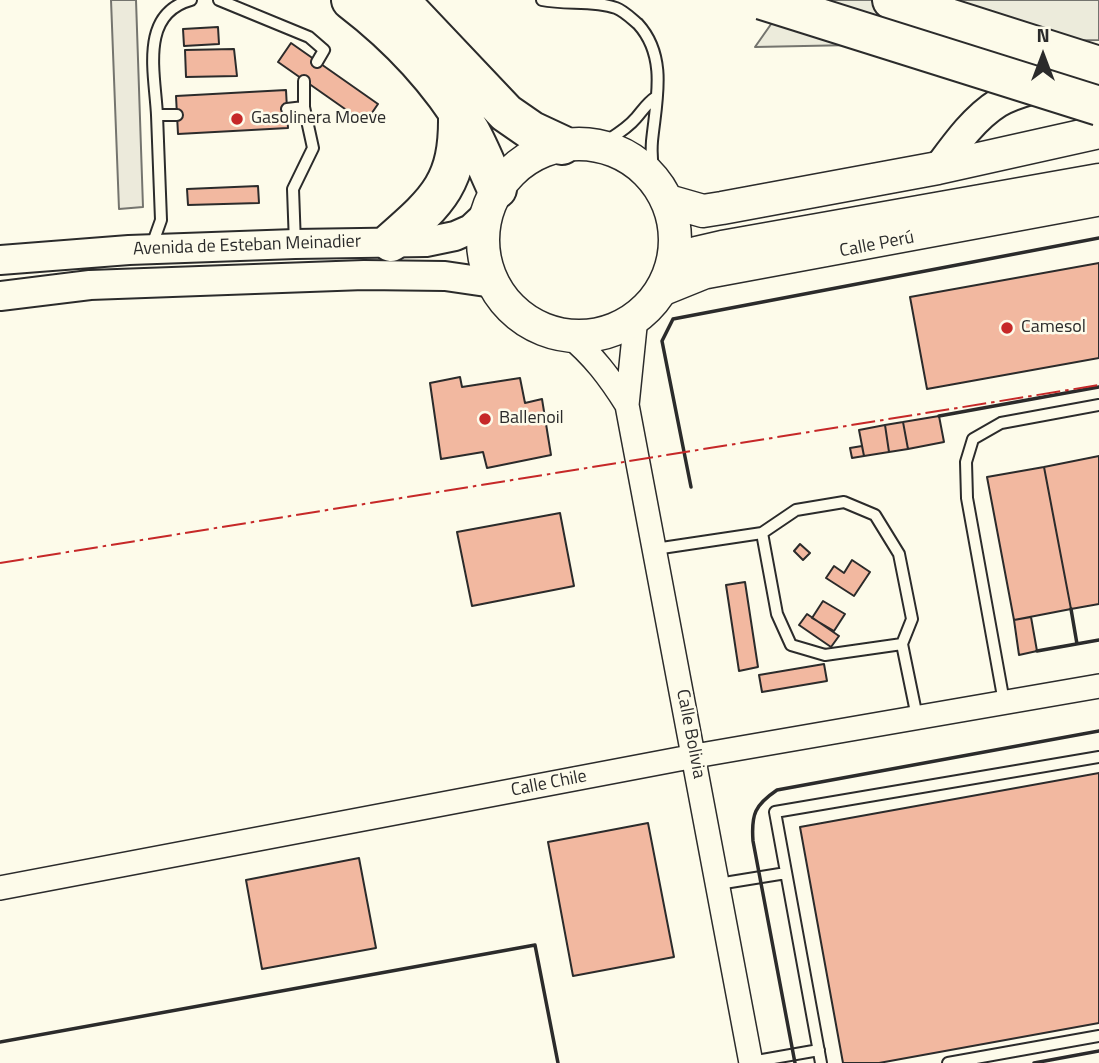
<!DOCTYPE html>
<html>
<head>
<meta charset="utf-8">
<style>
  body { margin:0 }
  #map { position:relative; width:1099px; height:1063px; overflow:hidden; background:#fdfbea; font-family:"Titillium Web",sans-serif }
  canvas { display:block }
  .north { position:absolute; left:1008px; top:21px; width:70px; height:70px; -webkit-text-stroke:5px #fdfbea; paint-order:stroke; rotate:0deg; font-size:19px; font-weight:700; line-height:28px; text-align:center; color:#2b2b2b }
  .north::after { content:''; display:block; margin:auto; width:24px; height:32px; background:#2b2b2b; clip-path:polygon(50% 0,100% 100%,50% 72%,0 100%) }
</style>
</head>
<body>
<div id="map">
<canvas width="1099" height="1063"></canvas>
<div class="north">N</div>
</div>
<script>
const c = document.querySelector('canvas').getContext('2d');
c.lineJoin = 'round';
function paint(path, color) { c.fillStyle = color; c.fill(path, 'evenodd'); }
function strokePath(path, color, width, dash) { c.strokeStyle = color; c.lineWidth = width; c.lineCap = dash ? 'butt' : 'round'; c.setLineDash(dash || []); c.stroke(path); }
function write(font, color, halo, rows, align = 'center') {
  c.font = font + ' "Titillium Web",sans-serif'; c.lineWidth = 5; c.setLineDash([]); c.textBaseline = 'middle'; c.strokeStyle = halo; c.fillStyle = color; for (const [text, x, y, turn = 0] of rows) {
    c.save(); c.translate(x, y); c.rotate((+turn || 0) * Math.PI / 180); c.textAlign = isNaN(turn) ? turn : align; if (halo) c.strokeText(text, 0, 0); c.fillText(text, 0, 0); c.restore();
  }
}
const green = new Path2D(`
  M788 0H1099V40L755 47Z`);
const parking = new Path2D(`
  M111 0H136L143 207 119 209Z`);
const building = new Path2D(`
  M218 27 219 44 184 46 183 29Z
  M291 43 378 104 365 123 278 62Z
  M234 49 237 76 186 77 185 50Z
  M286 90 288 128 178 134 176 96Z
  M258 186 259 203 188 205 187 189Z
  M1099 263V358L927 389 910 297Z
  M460 377 462 387 520 378 525 403 542 399 551 455 487 468 483 452 441 459 430 383Z
  M939 416 944 442 908 449 903 422Z
  M903 422 908 449 889 452 885 425Z
  M885 425 889 452 864 456 859 430Z
  M862 446 864 456 852 458 850 448Z
  M1099 456V604L1071 609 1044 467Z
  M1044 467 1071 609 1014 620 987 477Z
  M560 513 574 586 472 606 457 532Z
  M800 544 810 553 803 560 794 551Z
  M852 560 870 572 854 596 826 578 834 566 844 573Z
  M745 582 758 667 739 671 726 585Z
  M823 601 845 614 834 631 812 618Z
  M807 614 839 636 831 647 799 625Z
  M1031 617 1037 651 1019 655 1014 620Z
  M824 664 827 681 762 692 759 675Z
  M1099 773V1023L879 1063H843L800 827Z
  M648 823 674 957 573 976 548 842Z
  M359 858 376 948 262 969 246 880Z`);
const service = new Path2D(`
  M219 0 309 37 324 50 317 62
  M542 0C566 5 593 0 616 8 624 11 632 19 638 24 668 57 656 101 652 141 651 154 652 166 654 179
  M304 107V81
  M287 109 304 107 313 148 293 189 295 244
  M157 115C155 74 139 14 191 0
  M599 146C612 137 626 130 636 118 643 110 647 103 656 97
  M151 248 161 220 157 115H177
  M655 549 762 533
  M902 644 825 655 791 645 777 614 762 533 796 510 844 502 875 515 899 554 912 619 902 644 917 717
  M1004 702 967 498 966 462 973 439 1001 423 1099 405
  M718 884 786 873
  M751 1062 819 1050
  M821 1063 775 812 1099 757
  M948 1063 1099 1036`);
const minor = new Path2D(`
  M658 296 705 277 1099 204
  M636 317 627 405 751 1063
  M568 335C593 355 610 378 627 405
  M0 888 695 756 1099 686`);
const tertiary = new Path2D(`
  M938 168C955 145 974 118 998 103 1012 94 1029 91 1044 86
  M0 260 129 250 295 244 426 242 455 236 471 229 487 214
  M0 296 90 285 364 275 445 276 493 283`);
const secondary = new Path2D(`
  M483 240a96 96 0 1 1 192 0a96 96 0 1 1-192 0Z
  M668 201 703 211 722 208 938 168 1099 132
  M672 266 696 253 722 247 1099 180`);
const motorway = new Path2D(`
  M351 0C398 36 440 81 470 131 480 149 488 170 497 189
  M399 0 506 113 532 131 562 145
  M892 0 1099 66
  M391 242C439 200 459 182 458 115`);
const motorwayBridge = new Path2D(`
  M762 0 1099 106`);
const wall = new Path2D(`
  M939 416 1099 387
  M691 487 662 341 673 319 1099 238
  M1071 609 1077 644
  M1037 651 1099 640
  M0 1042 535 945 558 1063
  M795 1063 753 841C751 814 755 805 777 790L1099 731
  M1034 1063 1099 1051`);
const power = new Path2D(`
  M0 563 1099 385`);
const markers = [
  [237,119,7,"#c62828"],
  [1007,328,7,"#c62828"],
  [485,419,7,"#c62828"]
];
const poiNames = [
  ["Gasolinera Moeve",251,119],
  ["Camesol",1021,328],
  ["Ballenoil",499,419]
];
const streetNames = [
  ["Calle Perú",877,245,-11],
  ["Avenida de Esteban Meinadier",247,246,-2],
  ["Calle Bolivia",690,734,79],
  ["Calle Chile",549,784,-11]
];
paint(green, '#ecebdb');
strokePath(green, '#74746e', 2);
paint(parking, '#eceadb');
strokePath(parking, '#74746e', 2);
paint(building, '#f2b8a0');
strokePath(building, '#2b2b2b', 2);
strokePath(service, '#2b2b2b', 14);
strokePath(minor, '#2b2b2b', 26);
strokePath(tertiary, '#2b2b2b', 32);
strokePath(secondary, '#2b2b2b', 35);
strokePath(motorway, '#2b2b2b', 42);
strokePath(service, '#fdfbea', 10);
strokePath(minor, '#fdfbea', 23);
strokePath(tertiary, '#fdfbea', 28);
strokePath(secondary, '#fdfbea', 32);
strokePath(motorway, '#fdfbea', 38);
strokePath(motorwayBridge, '#2b2b2b', 42, []);
strokePath(motorwayBridge, '#fdfbea', 38);
strokePath(wall, '#2b2b2b', 3.5);
strokePath(power, '#c62828', 2, [24, 5, 3.5, 5]);
for (const [x, y, r, color] of markers) { const dot = new Path2D(); dot.arc(x, y, r, 0, 2 * Math.PI); c.fillStyle = color; c.fill(dot); strokePath(dot, '#fdfbea', 2.5); }
write('18px', '#2b2b2b', '#fdfbea', poiNames, 'left');
write('18px', '#2b2b2b', '#fdfbea', streetNames);
</script>
</body>
</html>
